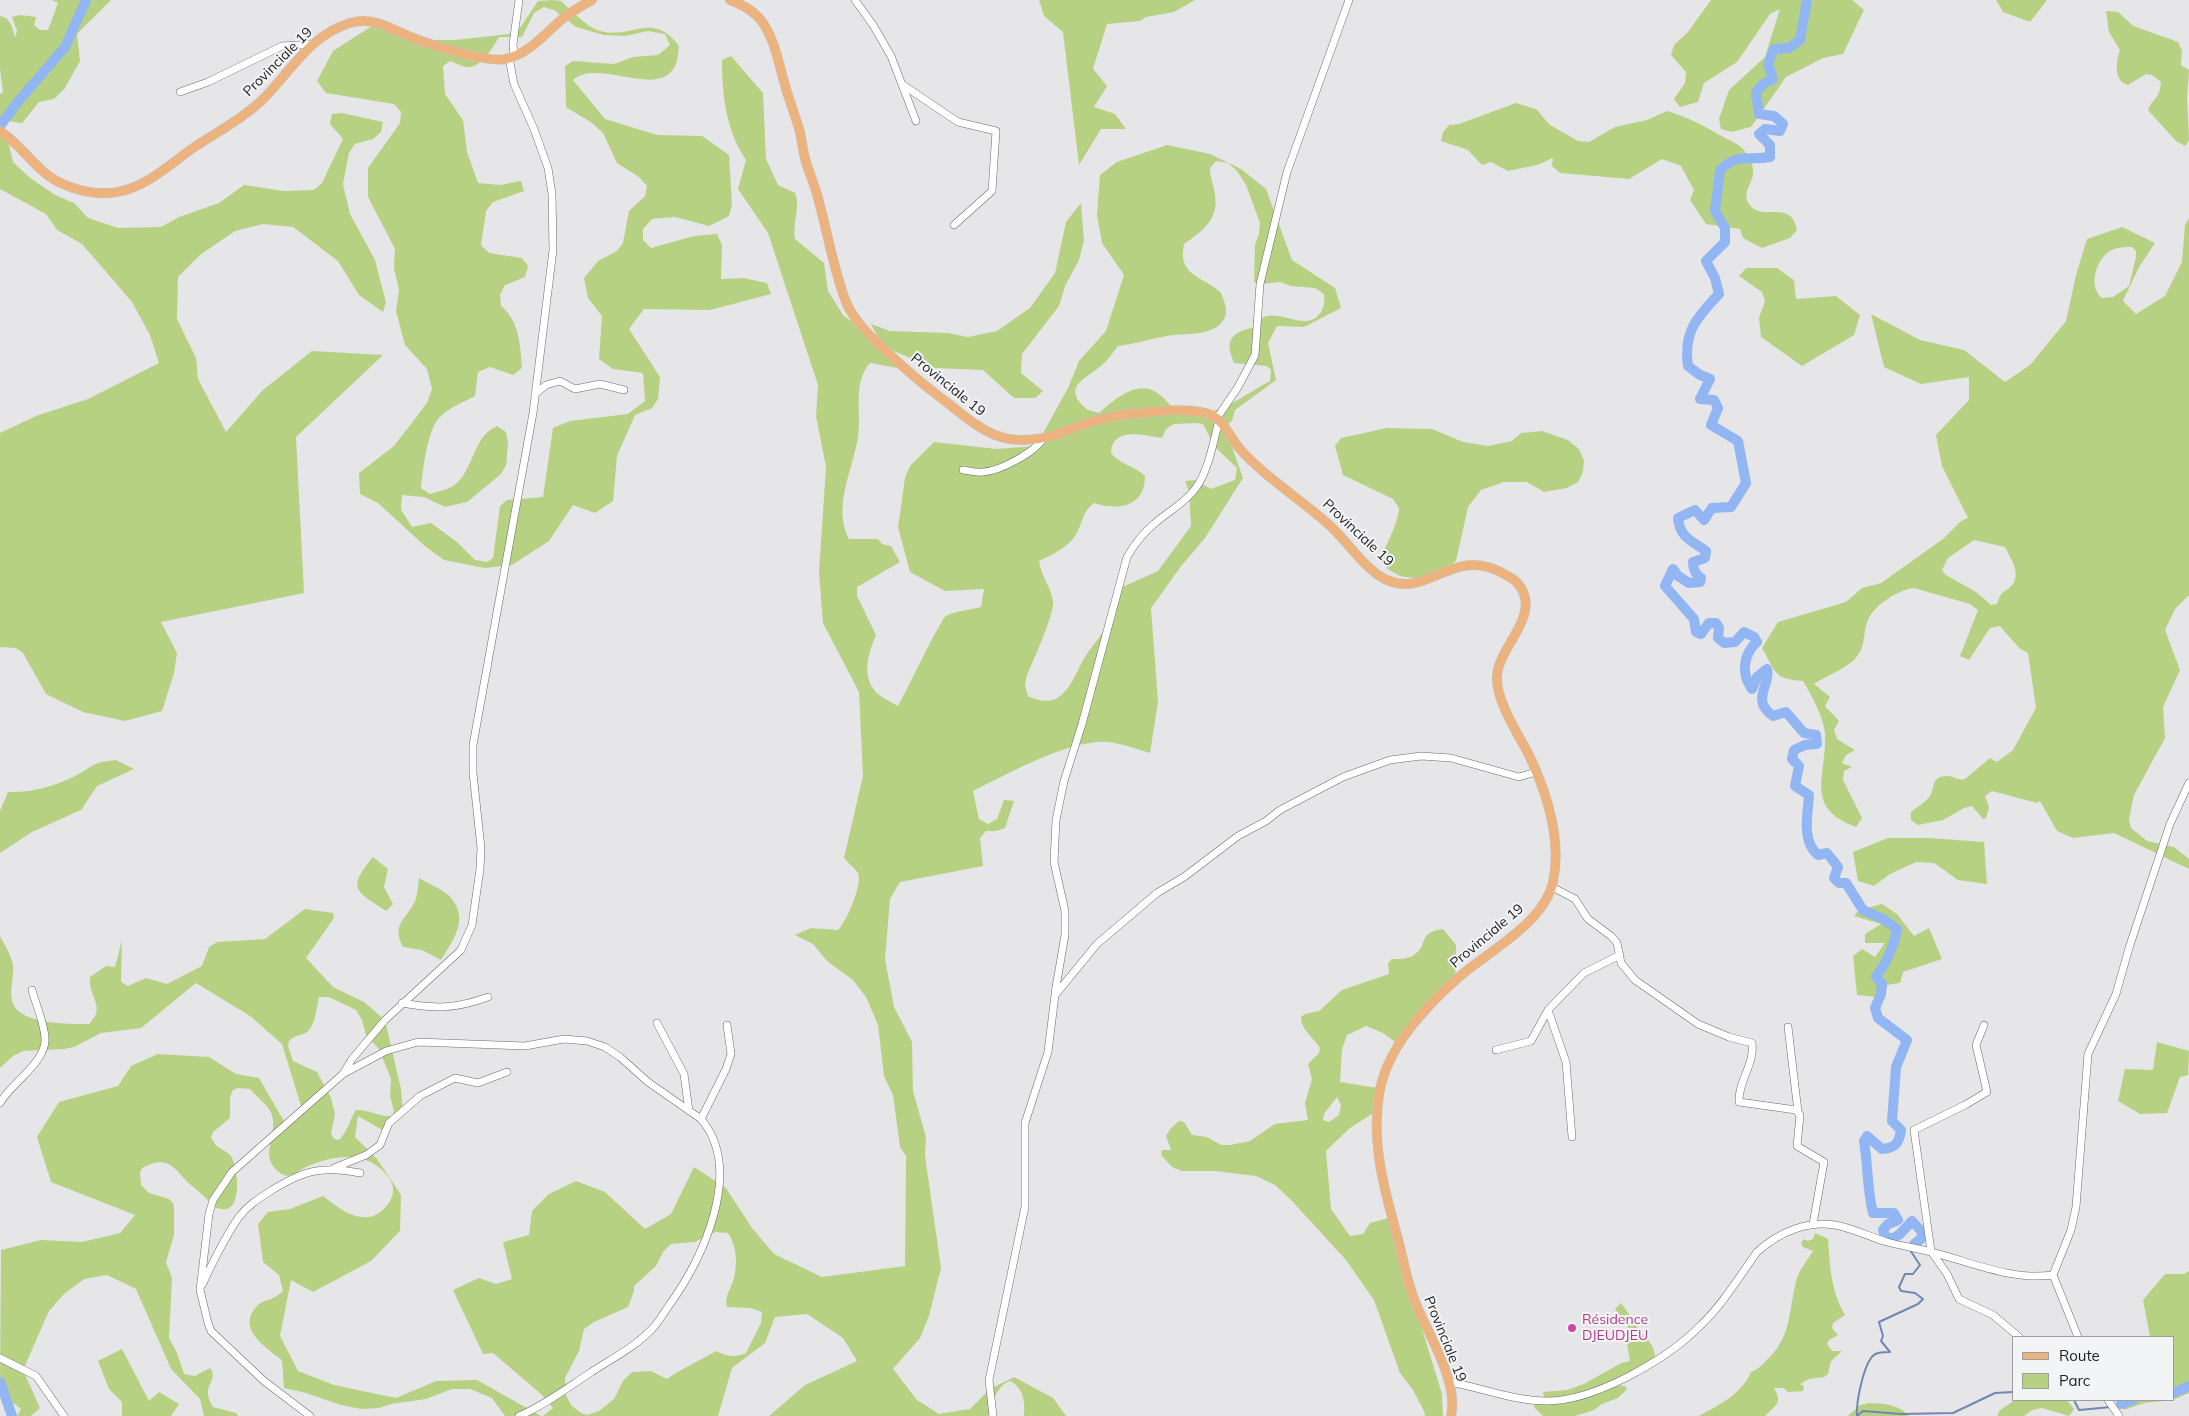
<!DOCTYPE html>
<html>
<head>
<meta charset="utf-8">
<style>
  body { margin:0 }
  #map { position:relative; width:2189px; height:1416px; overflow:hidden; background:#e6e6e8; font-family:Mulish,sans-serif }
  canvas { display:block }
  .legend { position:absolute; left:2012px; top:1336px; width:162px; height:65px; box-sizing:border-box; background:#f3f4f5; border:1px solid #9e9e9f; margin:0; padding:6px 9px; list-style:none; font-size:15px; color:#1e1e1f }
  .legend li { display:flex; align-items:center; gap:10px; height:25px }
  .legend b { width:25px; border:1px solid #9e9e9f }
</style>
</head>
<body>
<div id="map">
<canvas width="2189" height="1416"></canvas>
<ul class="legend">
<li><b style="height:6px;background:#ecb37f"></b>Route</li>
<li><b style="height:14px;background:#b7d182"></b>Parc</li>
</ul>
</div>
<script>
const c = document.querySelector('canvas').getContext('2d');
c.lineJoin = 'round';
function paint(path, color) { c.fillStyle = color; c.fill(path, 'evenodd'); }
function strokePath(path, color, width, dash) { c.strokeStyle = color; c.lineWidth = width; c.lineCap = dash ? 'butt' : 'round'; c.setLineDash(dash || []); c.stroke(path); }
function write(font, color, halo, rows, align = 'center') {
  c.font = font + ' Mulish,sans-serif'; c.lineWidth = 4; c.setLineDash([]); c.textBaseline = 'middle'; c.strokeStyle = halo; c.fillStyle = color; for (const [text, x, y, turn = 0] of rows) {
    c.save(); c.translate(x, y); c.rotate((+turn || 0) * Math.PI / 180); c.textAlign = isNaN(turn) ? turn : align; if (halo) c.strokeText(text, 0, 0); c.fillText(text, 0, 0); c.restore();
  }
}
const green = new Path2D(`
  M52 0H111L77 34 80 61 65 88 54 99 39 102 22 123 6 121 0 119V94L3 92 0 68V16C11 18 12 27 15 37L17 31 12 17 20 15 36 17 34 25 40 30H48L58 3Z
  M554 0 561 1C571 10 585 25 597 30 631 42 651 9 679 46 678 52 678 62 674 68 656 98 597 58 573 80L605 119 657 135 702 136 729 155 732 205 729 216 709 226 675 217 652 219 643 229V240L651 248 694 236 717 234 722 245 721 279 743 278 767 283 771 294 710 310 644 309 629 329 660 377 658 399 652 408 635 415 617 456 613 501 595 513 573 505 549 541 512 565 485 568 444 560 426 547 378 503 360 494 359 473 394 446 427 403 432 389 427 369 405 345 396 311 399 290 394 268 395 249 368 197V168L400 123 401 112 394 104 326 93 317 81 333 51 378 22 423 40H455L509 34 520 28 538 1ZM544 7 554 10 576 27 604 35 625 36 648 31 665 34 670 45 658 55 633 57 614 64 573 61 565 66 566 107 592 123 603 133 617 163 639 177 647 186 645 196 629 211 623 243 617 251 598 261 584 278 588 298 602 316 599 359 613 369 643 373 645 401 628 414 570 421 553 428 543 497 507 500 500 506 493 558 487 562 475 560 457 542 431 523 412 527 401 510 402 495 424 497 445 507 467 502 501 474 506 465 508 443 506 432 497 426C475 435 474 464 459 481 452 489 440 491 430 494L421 488C423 470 427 428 441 416 450 407 464 402 475 396L478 372 490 367 513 375 522 368C520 345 520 322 501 306L500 295 505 285 525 277 528 266 522 258 489 253 481 245 486 211 493 202 524 191 521 181 500 185 478 183 467 152 463 120 445 94 443 66 450 61C456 63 465 68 470 67 481 67 494 46 499 37H522L534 13Z
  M1039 0H1195L1174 12 1146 17 1140 21 1107 24 1093 69 1107 86 1094 107 1115 114 1126 129H1101L1079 165 1063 32 1044 16Z
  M1711 0H1852L1864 10 1843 54 1823 58 1786 77 1751 127 1731 132 1721 129 1719 119 1729 90 1765 57 1780 9 1770 14 1737 62 1704 83 1698 102 1680 107 1674 99 1685 83 1686 72 1671 55 1674 45 1688 32Z
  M1996 0H2047L2030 22 2003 12Z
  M2106 11 2118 12 2133 26 2178 42 2182 51 2181 65 2189 70 2187 98 2189 140 2185 146 2176 141 2148 110C2154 96 2159 101 2161 82L2152 75 2146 74 2128 85C2113 81 2116 62 2120 50L2109 32Z
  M731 56 763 93 766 159 778 185 795 193C801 208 792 223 795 239L824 263 828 291 843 315 857 326 865 337 903 369 870 363C852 383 862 413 858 437 853 470 832 507 849 539H878L882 544 891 546 900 562 857 587V596L876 635C869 652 861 674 875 691 880 697 891 702 898 706 906 693 940 620 946 616 955 611 970 610 981 607L984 589 945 591 910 572 898 527 905 478 910 466 934 442 996 449 1036 446 1068 388 1079 361 1106 331 1124 275 1102 243 1097 215 1100 175 1117 162 1167 145 1210 154 1241 169 1266 189 1292 260 1335 288 1341 308 1304 327 1277 326 1268 343 1276 380 1235 410 1232 421 1225 427 1243 478 1205 538 1182 565 1151 608 1158 702 1150 753C1137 749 1123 744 1109 742 1069 739 1010 773 973 791L979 819 988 824 997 819 1004 800 1014 801 1005 828 996 831H986L980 838 983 866 900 882 890 899 885 959 894 1007 912 1042 913 1091 926 1137 925 1156 941 1268 929 1316 920 1338 893 1369 917 1400 939 1414 970 1409 990 1389 1014 1377 1053 1398 1066 1416H1024C1025 1402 1024 1388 1010 1381 997 1385 992 1404 988 1416H769L805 1385 857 1361 843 1338 807 1314 775 1317 765 1343 732 1368 718 1416H543L553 1408 541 1394 493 1353 483 1354 453 1290 479 1278 496 1284 512 1279 503 1242 529 1235 532 1211 549 1194 576 1181 605 1192 645 1229 671 1214 694 1167 726 1188 752 1228 774 1254 822 1277 905 1266 906 1156 900 1147 893 1095 884 1076 878 1025 866 997 853 980 827 961 813 944 795 935 811 928 838 930C846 922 863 885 858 873 855 868 848 863 844 858L863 776 859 692 823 623 819 572 826 467 816 416 818 385 768 233 738 189 746 160C726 130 722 95 722 60ZM1216 161 1228 163 1237 171 1246 185 1260 223 1259 234 1255 245 1254 282 1260 284 1280 282 1291 286 1315 288 1324 294C1325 301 1324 307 1321 312 1308 332 1285 312 1267 316 1261 317 1260 323 1256 326 1250 329 1243 329 1238 333 1225 340 1230 352 1234 363L1267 366 1271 370 1270 381C1245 394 1220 416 1190 414 1171 412 1171 403 1159 394 1138 378 1115 399 1099 413L1088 410C1059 386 1087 379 1103 364 1109 359 1113 352 1118 346 1135 344 1150 339 1167 336 1183 333 1215 337 1224 319 1229 311 1224 301 1221 293 1204 276 1177 277 1184 244 1202 232 1219 219 1215 195 1214 185 1210 178 1210 168ZM1197 423 1203 424 1215 447 1237 468 1235 480 1211 489 1195 480 1185 481 1189 491 1191 526 1158 571 1116 590C1113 602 1110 616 1105 628 1100 638 1091 647 1085 657 1071 681 1064 713 1028 696L1025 685 1027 675C1033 661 1055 613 1053 601 1051 587 1041 576 1039 561 1053 554 1069 547 1077 533 1083 521 1083 511 1094 503 1118 511 1145 507 1145 476 1135 466 1119 464 1111 453 1112 426 1144 435 1162 438L1166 429 1174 424ZM715 1232 728 1233C737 1246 738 1266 733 1281 729 1293 725 1294 727 1307L751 1308 762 1312 761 1323 746 1353C736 1358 725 1356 716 1351 700 1361 682 1368 667 1379L651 1371 632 1372 623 1381 614 1399 599 1411 587 1415 581 1413 571 1405 566 1395 565 1378 579 1351 584 1329 594 1322 628 1307 634 1291V1286L656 1266 663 1252 671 1244 695 1242Z
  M1516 103 1536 109 1550 125 1578 141 1589 142 1615 127 1647 120 1667 111C1688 117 1706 127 1725 138 1731 141 1738 144 1742 148 1748 154 1755 167 1753 175 1751 186 1742 193 1749 204 1762 223 1791 198 1797 230L1790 238 1762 248 1743 238 1740 229 1706 224 1690 200 1694 190 1681 166 1662 159 1629 179 1560 173 1552 166 1553 158 1537 165 1508 171 1491 162 1482 165 1468 150 1441 141 1443 132 1449 125 1459 124Z
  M342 113 383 122 381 132 373 139 355 144 349 153 343 184 350 214 375 260 386 302 383 312 359 295 338 261 293 227 263 224 235 231 200 255 178 277 177 319 196 358 198 379 226 432 263 390 312 351 383 355 296 437 304 593 161 622 177 653 174 673 162 711 125 721 83 712 46 694 23 653 16 648 0 647V433L36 416 88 399 159 363 150 335 132 302 82 244 57 230 46 214 0 189V133L8 141 13 162 29 177 55 195 74 203 88 218 118 228 161 227 179 217 219 203 244 185 284 191 314 190 322 183 343 139 330 124 332 114Z
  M1081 203 1084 241 1079 260 1065 286 1059 306 1022 354 1021 373 1043 391 1035 398H1014L983 370 934 368 882 346 871 324 890 331 948 333 968 337 997 331 1030 308 1055 273 1066 222Z
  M2189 218V595L2175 609 2165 630 2180 670 2163 707 2165 738 2134 795 2129 819 2131 828 2147 841 2174 847 2189 859V869L2114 833 2073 838 2057 831 2040 801 2037 803 1992 791 1985 796 1989 807 1986 818 1983 819 1972 806 1964 808 1943 820 1918 825 1911 820V812C1917 807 1926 802 1930 796 1935 788 1931 777 1946 776 1953 775 1958 781 1965 779L1990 758 1997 762 2013 750 2036 708 2028 653 2019 648 2000 626 1990 628 1969 660 1960 656 1978 610 1970 604 1914 588C1898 590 1874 605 1868 620 1862 634 1867 647 1854 660 1843 670 1826 676 1814 684L1830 697 1825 706 1839 721 1834 730 1837 739 1855 750 1846 755 1842 763 1852 767 1844 771 1843 780 1862 818 1856 827C1803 807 1827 777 1825 734 1824 718 1811 694 1803 681 1773 679 1776 672 1762 648L1778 622 1846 602 1862 588 1881 583 1943 539 1961 521 1968 518 1942 466 1936 435 1969 400V377L1921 384 1884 367 1871 314 1920 340 1964 350 2005 382 2030 365 2066 321 2076 275 2087 239 2122 227 2155 243 2139 267 2123 301 2136 314 2165 296 2182 262 2185 225ZM2132 247 2136 251V257L2129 286 2113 297 2102 298C2087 286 2097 257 2112 250 2118 247 2126 247 2132 247ZM1974 540 2005 547C2010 558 2022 573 2012 585 2003 595 2003 587 1997 604L1991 605 1976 592 1946 575 1942 570 1948 558Z
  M1746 268H1777L1794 280 1796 299 1836 296 1860 315 1854 335 1802 366 1761 337 1759 318 1765 301 1762 292 1739 276Z
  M1387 428 1432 429 1463 442 1488 446 1512 441 1521 433 1542 431 1568 440 1579 449 1584 460 1583 472 1578 482 1567 488 1544 492 1527 482H1504L1481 490 1468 507 1456 561 1439 574 1427 580 1400 576 1389 570 1382 562C1384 542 1397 531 1399 508L1393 499 1343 475 1335 446 1341 438Z
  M116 760 134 769 97 786 81 810 32 832 0 853V811L8 792C29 793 53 787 73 777 93 767 91 762 116 760Z
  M1888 838H1929L1984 842 1987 884 1958 880 1934 863 1916 862 1890 874 1874 886 1858 881 1853 852Z
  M373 857 388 869 384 887 393 904 386 911C356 891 346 889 373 857Z
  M419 878C429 884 445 890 452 899 469 920 452 942 441 960L422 950 403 947C391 923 406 921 415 901 418 894 418 885 419 878Z
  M1882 904 1897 914 1914 936 1929 928 1942 959 1903 972 1900 983 1887 985 1884 998 1857 995 1853 956 1862 949 1875 957 1885 943H1865V934L1881 924 1854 916 1859 910Z
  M305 909 333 913 334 918 306 958 333 987 364 1002 385 1020 401 1089 403 1115 384 1131 358 1116 355 1137 377 1159 401 1195 400 1231 371 1261 313 1292 291 1280 280 1336 298 1371 334 1385 396 1398 436 1381 477 1380 541 1416H505L492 1398 470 1389H452L426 1399 391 1404 379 1408 361 1409 341 1405 306 1393 284 1388 282 1360C265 1347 234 1327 259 1304 265 1299 273 1301 283 1291L279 1275 263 1262 258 1224 268 1212 290 1209 323 1196C343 1212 369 1231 389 1203 394 1195 395 1187 389 1178 369 1150 335 1154 306 1167 297 1171 289 1181 279 1172 258 1156 278 1136 272 1115 270 1107 256 1096 250 1089L238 1088 233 1090 230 1097V1118L213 1132 211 1137C218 1151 220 1146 230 1155 238 1164 242 1205 227 1209 224 1210 219 1208 216 1208 208 1200 201 1193 192 1186 174 1170 170 1153 142 1168L140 1173 141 1185 149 1193 169 1199 173 1203 174 1208V1235L166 1262 172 1278 169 1338 177 1353 184 1374 195 1376 210 1368C220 1381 199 1385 213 1407L236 1413 238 1416H204L200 1399 171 1369 136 1289 107 1275 84 1279 64 1294 49 1311 23 1370 40 1408 31 1416H17L21 1409 0 1393 1 1250 41 1240 82 1242 120 1233 135 1215 51 1182 37 1137 59 1102 118 1086 131 1066 158 1054 209 1057 236 1074 259 1078 285 1123 302 1109 282 1044 250 1016 196 983 141 1028 101 1033 74 1047 64 1049 23 1051 13 1056 0 1068V936C4 944 10 953 12 961 16 973 9 988 12 1000 16 1025 69 1024 89 1024 107 1006 88 998 90 977L106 966 115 967 122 940 121 982 128 986 146 978 167 984 202 966 209 947 217 942 265 939ZM319 997H329L356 1010 362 1020 366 1035 379 1049 391 1079 390 1096 394 1111 392 1116C378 1117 369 1109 356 1110 349 1121 348 1131 339 1140L334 1139 331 1134 335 1114 331 1098 317 1072 293 1061 288 1046 289 1041C294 1035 301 1036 307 1032 315 1026 317 1006 319 997Z
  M1443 929 1456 945 1455 982 1398 1044 1383 1033 1366 1026 1347 1035 1342 1049 1340 1082 1378 1088 1375 1112 1350 1128 1326 1151 1331 1209 1350 1236 1363 1234 1370 1223 1393 1217 1410 1290 1442 1394 1443 1416H1425L1424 1411 1413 1390 1400 1373 1374 1300 1346 1260 1292 1201 1275 1185 1256 1176 1215 1171H1182L1172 1167 1161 1155 1162 1150H1171L1166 1136 1171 1128 1179 1121 1184 1122 1192 1135 1207 1137 1221 1145H1230L1250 1141 1275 1124 1308 1120 1305 1103 1312 1079 1308 1064 1319 1053 1320 1048C1314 1038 1301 1030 1301 1017L1305 1014 1319 1011 1342 990 1389 974 1388 963 1392 959C1400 959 1409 959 1415 954 1429 945 1416 933 1443 929ZM1337 1097 1341 1105 1339 1115 1329 1122 1323 1120 1324 1114Z
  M2157 1042 2189 1051 2188 1075 2180 1077 2167 1113 2140 1114 2118 1101 2125 1069 2153 1070Z
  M1815 1233 1828 1239C1830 1267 1831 1291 1845 1315L1833 1323 1832 1328 1838 1335 1829 1340 1827 1344 1832 1351H1842L1831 1361 1828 1374 1824 1377 1809 1379 1800 1384 1804 1386 1803 1391 1788 1392 1784 1388H1774C1783 1403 1776 1405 1765 1416H1699C1719 1405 1742 1394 1751 1372 1757 1370 1761 1366 1766 1361 1792 1336 1788 1314 1796 1282 1798 1271 1807 1261 1813 1251L1803 1247 1801 1243 1804 1239 1808 1241 1813 1239Z
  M2189 1271V1393L2173 1400V1337H2150L2143 1300 2165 1274H2184Z
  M1621 1303C1626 1309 1630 1316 1634 1323 1642 1336 1654 1341 1655 1357 1632 1372 1572 1406 1544 1397L1543 1392 1567 1390 1584 1384 1621 1363 1630 1361 1627 1343 1628 1327 1615 1309Z
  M122 1349 149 1401 159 1392 179 1404 171 1416H122V1402L109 1389 98 1361Z
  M1615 1385 1625 1386 1627 1389 1618 1398 1602 1404 1594 1410 1575 1416H1543L1534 1407 1535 1404C1565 1405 1589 1398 1615 1385Z
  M2015 1400H2067L2074 1409 2069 1416 2042 1408 2032 1410 2024 1416H1997L2000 1410Z
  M2118 1400H2173L2144 1403 2124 1410Z
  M1870 1403C1886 1404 1898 1404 1909 1416H1848L1860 1405Z`);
const stream = new Path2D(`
  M2074 1400 2079 1410 2111 1407
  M1857 1416C1856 1402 1863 1369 1871 1358 1875 1352 1883 1352 1890 1352L1881 1341 1883 1336 1879 1322 1918 1304 1923 1299 1915 1293 1901 1291 1899 1287 1905 1274H1913L1920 1265 1910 1250
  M1857 1416 1863 1411 1901 1414 1953 1413 1995 1393 2013 1392`);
const river = new Path2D(`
  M1807 0 1800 40 1789 48 1774 49 1768 64 1773 79 1763 84 1756 92 1759 114 1774 116 1783 124 1780 131 1765 129 1759 134 1770 145V157C1747 161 1739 152 1720 170L1715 211 1725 228V242L1706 261 1715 278 1719 294C1697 317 1683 332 1688 366L1700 375 1710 379 1700 399 1714 400 1718 408 1711 425 1738 441 1746 483 1731 507 1712 508 1704 520 1695 510 1678 518C1680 538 1691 540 1706 551L1705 558 1693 562C1693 569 1695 574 1701 578L1700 582 1689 583 1678 576 1673 569 1665 586 1694 619 1696 632 1701 634 1709 623H1716L1719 628 1718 638 1724 643 1735 642 1744 632 1754 637 1757 642C1743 654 1741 674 1752 689L1757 677 1767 669C1771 685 1750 700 1773 716L1786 712 1804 733 1816 735 1817 744 1805 745 1794 750 1792 759 1799 766 1795 786 1809 795C1808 814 1801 841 1818 855L1827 853 1838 867 1834 878 1839 883H1846L1863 910 1883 919 1897 929C1894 948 1887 962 1876 977L1882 984 1881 994 1875 1008 1878 1018 1907 1040 1896 1067 1892 1121 1901 1130C1899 1144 1895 1148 1882 1149L1867 1136 1864 1141C1868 1165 1867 1190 1873 1213H1894L1898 1220 1888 1224 1883 1230 1885 1236 1892 1239 1900 1234 1912 1221 1922 1232 1921 1239 1914 1244
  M0 126 16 104 65 47 86 0
  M0 1382 12 1416
  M2173 1393 2189 1386
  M2121 1404 2133 1400`);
const minor = new Path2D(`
  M855 0 873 25 891 56 916 121
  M514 56 513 44 519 0
  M903 85 958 122 996 131 992 191 954 225
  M180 92 208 82 282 46 313 44
  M535 394 546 385 560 381 575 389 600 384 624 390
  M1217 418 1238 387 1255 355 1260 284 1287 172 1349 0
  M963 470C970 471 977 473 983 472 1000 471 1036 452 1044 437
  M1552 887 1575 899 1588 919 1611 936 1617 943 1621 963 1635 980 1698 1024 1729 1037 1752 1043C1755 1064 1738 1081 1739 1102L1796 1110 1800 1115 1797 1146 1824 1162 1813 1224
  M1056 994 1097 944 1157 893 1184 877 1238 836 1266 821 1280 810 1343 777 1390 760 1421 756 1451 758 1519 777 1536 772
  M402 1003C436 1009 455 1009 488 997
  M1548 1010 1566 1062 1572 1137
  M657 1023 684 1074 689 1111
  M1984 1025 1976 1045 1987 1092 1965 1105 1914 1130 1931 1251 1947 1274 1959 1299 1993 1315 2019 1337
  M1788 1027 1798 1112
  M1496 1050 1531 1041 1548 1010 1584 973 1620 955
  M343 1074 352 1059 385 1020 461 950 472 925 480 869 481 848 473 773V745L533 413 553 250 552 194 548 168 534 129 514 84 509 58
  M0 1103C11 1083 47 1062 45 1038 44 1022 36 1005 32 990
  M701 1119 726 1069 731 1054 727 1025
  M334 1168 366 1155 380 1145 389 1123 420 1096 455 1078 478 1083 507 1072
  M202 1285C213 1262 224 1238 239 1217 247 1206 258 1199 269 1192 302 1171 321 1165 360 1173
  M2078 1337 2053 1275 2071 1230 2076 1207 2088 1054 2116 994 2129 948 2170 824 2189 783
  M0 1358 36 1376 64 1416
  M1450 1382C1482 1388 1514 1401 1547 1401 1595 1401 1668 1359 1701 1325 1723 1304 1739 1277 1757 1252 1779 1232 1809 1219 1840 1226 1856 1230 1871 1237 1887 1242 1901 1246 1917 1248 1931 1252 1971 1262 2012 1281 2053 1275
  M2108 1400 2119 1416
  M310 1416 264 1381 211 1331 208 1323 200 1290 209 1214 213 1200 232 1172 343 1074 386 1051 418 1042 525 1046 564 1039 587 1041 605 1047 620 1057 648 1082 701 1119C745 1171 702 1260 668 1307 663 1314 658 1323 652 1329 635 1347 611 1359 590 1373 567 1388 545 1405 519 1416
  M993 1416 989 1380 1025 1207V1123L1048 1052 1056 987 1065 935V911L1054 862 1056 820 1064 781 1082 724 1127 557C1134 545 1143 533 1154 524 1167 512 1184 504 1195 489 1208 473 1214 440 1219 420`);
const major = new Path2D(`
  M730 0C743 5 755 11 763 23 776 42 780 70 787 92 791 105 796 118 800 132 802 142 803 152 806 162 810 175 816 188 819 202 828 235 834 271 846 302 856 327 888 353 908 371 921 383 935 393 949 404 985 433 1004 448 1052 436 1062 433 1072 428 1082 425 1102 418 1121 414 1142 413 1162 411 1186 408 1205 413 1223 417 1229 436 1240 449 1266 478 1299 498 1327 523 1345 538 1358 561 1378 575 1426 607 1450 541 1506 575 1513 579 1517 581 1521 588 1539 617 1500 646 1497 675 1495 698 1516 731 1527 751 1546 790 1562 839 1553 882 1544 923 1489 951 1459 977 1425 1007 1386 1048 1379 1095 1371 1144 1385 1192 1398 1239 1403 1259 1407 1280 1414 1299 1427 1333 1459 1381 1451 1416
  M0 131C23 146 38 174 63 184 81 192 103 196 122 191 150 184 170 164 193 148 217 132 246 117 266 96 293 68 311 35 350 23 373 16 391 29 411 37 430 45 487 63 506 59 528 54 544 35 561 20 570 12 581 6 592 0`);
const markers = [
  [1572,1328,5,"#d1479c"]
];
const streetNames = [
  ["Provinciale 19",278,62,-45],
  ["Provinciale 19",948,385,39],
  ["Provinciale 19",1358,533,43],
  ["Provinciale 19",1487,936,-40],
  ["Provinciale 19",1445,1339,68]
];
const hotelNames = [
  ["Résidence",1582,1320],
  ["DJEUDJEU",1582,1336]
];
paint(green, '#b7d182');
strokePath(stream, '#6f88b3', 2);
strokePath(river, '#92b5f3', 10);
strokePath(minor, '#6a6a6b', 8);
strokePath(major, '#c4c4c5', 10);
strokePath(minor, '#fff', 7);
strokePath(major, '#ecb37f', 9);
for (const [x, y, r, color] of markers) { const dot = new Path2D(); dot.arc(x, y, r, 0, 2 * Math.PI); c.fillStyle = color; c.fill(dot); strokePath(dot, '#f3f4f5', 2); }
write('14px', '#1e1e1f', '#f3f4f5', streetNames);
write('14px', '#b23c85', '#f3f4f5', hotelNames, 'left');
</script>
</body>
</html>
